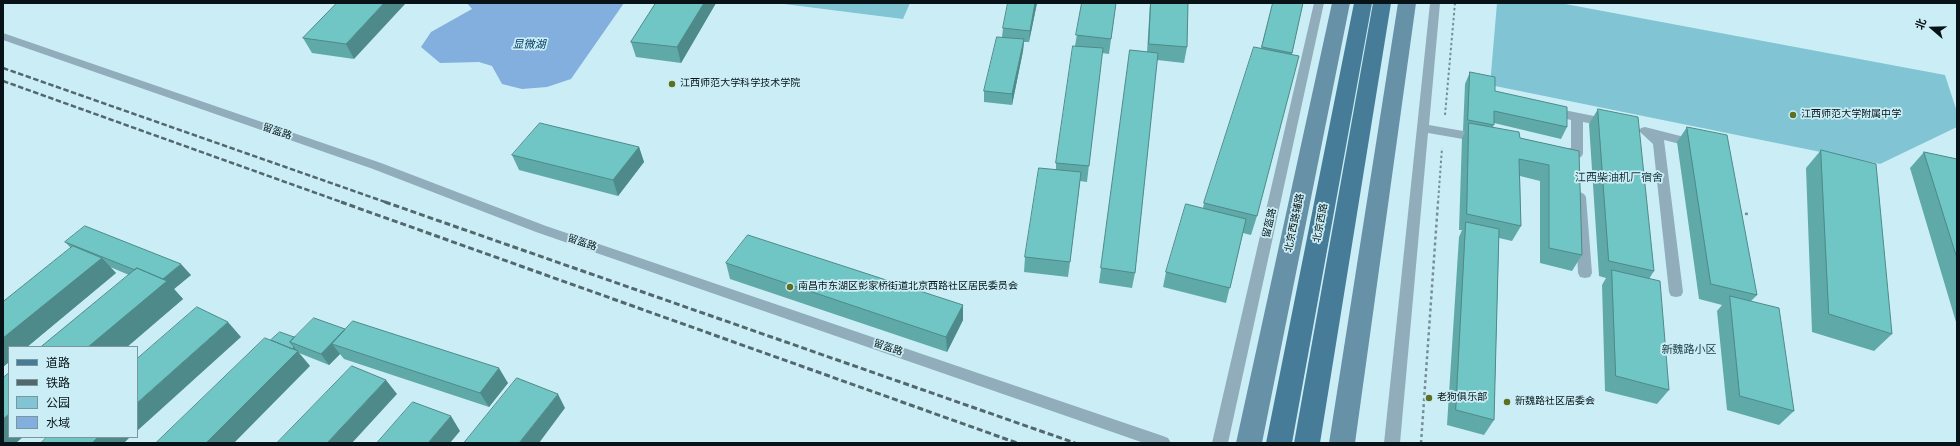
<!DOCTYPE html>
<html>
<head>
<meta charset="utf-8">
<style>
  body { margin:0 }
  #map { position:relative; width:1960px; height:446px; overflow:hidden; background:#cbeef6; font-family:"Titillium Web","Noto Sans SC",sans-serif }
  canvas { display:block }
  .frame { position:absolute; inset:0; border:4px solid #071316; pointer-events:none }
  .legend { position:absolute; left:8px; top:346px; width:130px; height:92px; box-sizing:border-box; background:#cbeef6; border:1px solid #7d969c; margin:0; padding:5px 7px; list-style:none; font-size:12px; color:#071316 }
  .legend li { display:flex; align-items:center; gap:8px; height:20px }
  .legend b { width:20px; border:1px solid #7d969c }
  .north { position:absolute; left:1912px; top:8px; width:40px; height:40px; -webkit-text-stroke:3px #cbeef6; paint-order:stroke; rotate:290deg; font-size:11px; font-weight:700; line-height:16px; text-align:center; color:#071316 }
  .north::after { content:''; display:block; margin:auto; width:14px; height:18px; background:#071316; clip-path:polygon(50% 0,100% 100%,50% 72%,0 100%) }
</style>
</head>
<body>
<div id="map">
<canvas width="1960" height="446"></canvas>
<div class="frame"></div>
<ul class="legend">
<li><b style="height:5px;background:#467c97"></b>道路</li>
<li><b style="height:5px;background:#53686d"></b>铁路</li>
<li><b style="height:11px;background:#81c5d4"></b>公园</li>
<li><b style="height:11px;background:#82afde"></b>水域</li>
</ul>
<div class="north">北</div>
</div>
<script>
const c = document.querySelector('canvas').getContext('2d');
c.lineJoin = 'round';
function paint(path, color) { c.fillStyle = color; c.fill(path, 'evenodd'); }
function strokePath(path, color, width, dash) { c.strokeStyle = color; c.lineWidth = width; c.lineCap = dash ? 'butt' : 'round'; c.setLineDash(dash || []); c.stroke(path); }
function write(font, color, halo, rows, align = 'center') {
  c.font = font + ' "Titillium Web","Noto Sans SC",sans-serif'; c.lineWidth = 3.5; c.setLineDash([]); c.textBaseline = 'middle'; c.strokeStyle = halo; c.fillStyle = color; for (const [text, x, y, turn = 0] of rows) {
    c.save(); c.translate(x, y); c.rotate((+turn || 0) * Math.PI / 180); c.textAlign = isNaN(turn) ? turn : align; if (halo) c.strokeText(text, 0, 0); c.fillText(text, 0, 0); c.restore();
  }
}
const green = new Path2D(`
  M776 3H910L903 19Z
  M1497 3H1560L1945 75 1957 112V127L1880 164 1490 85Z`);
const water = new Path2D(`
  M467 3H624L571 79 547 87 522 89 502 84 492 66 479 62 440 63 421 47 431 32 472 9Z`);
const pathFar1 = new Path2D(`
  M1445 115 1455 3
  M1438 203 1442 148`);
const path = new Path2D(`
  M1739 213 1748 214
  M1421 443 1438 202`);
const lane = new Path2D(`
  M1314 3H1324L1228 443H1212Z
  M1430 3H1440L1429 125 1480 134 1484 135 1486 138 1484 141 1480 142 1428 133 1400 443H1384Z
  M3 33 381 163 546 226 1163 436 1168 438 1171 443H1144L536 232 373 169 3 40Z
  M1549 107 1609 119 1613 120 1615 123 1613 126 1609 127 1583 122V154L1581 157 1577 158 1561 154 1559 151 1561 148H1571V120L1545 114 1543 111Z
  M1645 127 1700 141 1702 144 1700 147 1696 148 1664 140 1683 292 1681 296 1676 297 1671 296 1669 292 1653 144 1639 131 1641 128Z
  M1580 192 1584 194 1586 197 1592 273 1590 277 1585 278 1580 277 1578 273 1574 197 1576 194Z`);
const secondary = new Path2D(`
  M1332 3H1350L1262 443H1236Z
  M1398 3H1416L1355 443H1329Z`);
const primary = new Path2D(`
  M1354 3H1372L1292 443H1266Z
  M1373 3H1391L1320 443H1294Z`);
const railFar1 = new Path2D(`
  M3 68 388 203
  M3 81 344 203`);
const rail = new Path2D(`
  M341 202 1017 443
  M385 202 1075 443`);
const wall = new Path2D(`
  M337 3 354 59 312 53 303 38Z
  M656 3H716L681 63 636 57 631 42Z
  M1037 3 1029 42H1024L1023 51 1012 105 984 102V91L1002 37 1003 28Z
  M1082 3H1116L1109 54 1102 53 1087 182 1080 181 1068 277 1024 272 1025 257 1056 169V163Z
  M1150 3H1188L1187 47 1184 63 1157 60 1135 273 1132 288 1099 283 1130 50 1147 52Z
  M1273 3H1303L1257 216 1251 235 1243 233 1226 303 1163 287 1166 272 1203 208 1204 203 1261 48Z
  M1470 72 1495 91 1567 127 1561 139 1494 123 1493 127 1520 138 1579 151 1582 255 1572 271 1540 263V181L1520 176 1521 226 1512 241 1499 238 1494 420 1484 435 1447 425 1459 237 1462 230H1459L1462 138 1465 132 1463 131 1465 84Z
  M1598 109 1654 271 1649 279 1669 390 1657 404 1605 391 1602 285 1606 278 1599 276 1589 124Z
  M1687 127 1757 295 1751 301 1794 411 1779 425 1727 410 1717 311 1722 305 1699 299 1677 142Z
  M639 147 644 162 618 196 519 170 512 155Z
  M1821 150 1892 334 1874 351 1812 332 1806 168Z
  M1924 152 1957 159V323L1956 322 1910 168Z
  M65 242 191 275 174 289 183 299 127 347H41L129 275 110 267 116 273 3 367V302L71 248Z
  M726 263 963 305V320L947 352 730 279Z
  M345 329V330L508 383 489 407 344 359 340 354 329 365 299 353 310 366 271 340Z`);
const shadedWall = new Path2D(`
  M384 3H406L354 59 346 44Z
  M704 3H716L681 63 677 47Z
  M1035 3H1037L1029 42 1030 31Z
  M1024 39 1023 51 1012 105V94Z
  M639 147 644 162 618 196 613 180Z
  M1081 172 1079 187 1068 277 1070 262Z
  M102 258 116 273 27 347H9V362L3 367V338Z
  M181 264 191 275 174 289 183 299 127 347H88L162 280Z
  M963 305V320L947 352 946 337Z
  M228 322 241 337 137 431V403Z
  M345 329 353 340 332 344 340 354 329 365 321 354Z
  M294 347 310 366 234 443H206Z
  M499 368 508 383 489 407 480 393Z
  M386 380 397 394 352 443H327Z
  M558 394 565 408 539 443H519Z
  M9 414V437H23L16 443H3V419Z
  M451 416 460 431 450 443H428Z
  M98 437H130L124 443H92Z`);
const building = new Path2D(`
  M337 3H384L346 44 303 38Z
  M656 3H704L677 47 631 42Z
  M1008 3H1035L1030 31 1003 28Z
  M1082 3H1116L1111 39 1076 35Z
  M1151 3H1188L1187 47 1149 44Z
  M1273 3H1303L1292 53 1262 47Z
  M997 37 1024 39 1012 94 984 91Z
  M1073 46 1103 48 1089 166 1056 163Z
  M1254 47 1299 56 1257 216 1204 203Z
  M1130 50 1158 53 1135 273 1101 268Z
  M1470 72 1495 77V91L1567 107V127L1494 111V125L1468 120Z
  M1598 109 1638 117 1654 271 1609 261Z
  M540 123 639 147 613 180 512 155Z
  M1469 123 1519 132 1520 138 1579 151 1582 255 1549 248V165L1519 159 1521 226 1467 214Z
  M1687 127 1727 135 1757 295 1711 284Z
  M1821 150 1876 164 1892 334 1829 314Z
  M1924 152 1957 159V258Z
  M1039 168 1081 172 1070 262 1025 257Z
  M1186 204 1246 219 1230 288 1166 272Z
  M1466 222 1499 229 1494 420 1456 410Z
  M85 226 181 264 163 279 137 268 135 270 65 242Z
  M748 235 963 305 946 337 726 263Z
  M73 246 102 258 3 338V302Z
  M137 268 167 281 88 347H41Z
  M1612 270 1660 281 1669 390 1616 376Z
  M1730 296 1779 308 1794 411 1740 396Z
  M197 307 228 322 137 403V359Z
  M314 318 345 329 321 354 290 342Z
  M353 321 499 368 480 393 332 344Z
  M280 332 294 337 290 342 294 347 292 349 271 340Z
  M265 338 298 351 206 443H156Z
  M352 366 386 380 327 443H277Z
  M9 373V414L3 419V378Z
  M517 378 558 394 519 443H464Z
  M413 402 451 416 428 443H377Z
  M47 437H98L92 443H41Z`);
const markers = [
  [672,84,4,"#5c701f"],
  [1793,115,4,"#5c701f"],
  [790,287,4,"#5c701f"],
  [1429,398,4,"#5c701f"],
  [1507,402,4,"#5c701f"]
];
const poiNames = [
  ["江西师范大学科学技术学院",680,84],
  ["江西师范大学附属中学",1801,115],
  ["南昌市东湖区彭家桥街道北京西路社区居民委员会",798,287],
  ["老狗俱乐部",1437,398],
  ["新魏路社区居委会",1515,402]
];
const streetNames = [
  ["留盔路",277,132,19],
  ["留盔路",1270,223,-77],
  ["北京西路辅路",1295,223,-78],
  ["北京西路",1321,223,-79],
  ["留盔路",582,243,19],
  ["留盔路",888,348,19]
];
const waterNames = [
  ["显微湖",529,45]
];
const neighbourhoodNames = [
  ["江西柴油机厂宿舍",1619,178],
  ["新魏路小区",1689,350]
];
paint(green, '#81c5d4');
paint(water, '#82afde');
strokePath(pathFar1, '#768f95', 2, [2.5, 2.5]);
strokePath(path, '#768f95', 2.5, [3, 3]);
paint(lane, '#91adbc');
paint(secondary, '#6791a7');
paint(primary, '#467c97');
strokePath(railFar1, '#53686d', 2.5, [5.5, 2.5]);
strokePath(rail, '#53686d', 3, [6, 3]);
paint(wall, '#60a9a9');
paint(shadedWall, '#4e8a8a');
paint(building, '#70c5c5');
strokePath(building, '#4e8a8a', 1);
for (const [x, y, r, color] of markers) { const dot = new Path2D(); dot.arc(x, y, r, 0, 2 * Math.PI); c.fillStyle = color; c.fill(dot); strokePath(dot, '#cbeef6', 1.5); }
write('10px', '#071316', '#cbeef6', poiNames, 'left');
write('10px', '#071316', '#cbeef6', streetNames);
write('italic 11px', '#013660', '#cbeef6', waterNames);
write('11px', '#1a383e', '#cbeef6', neighbourhoodNames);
</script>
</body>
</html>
